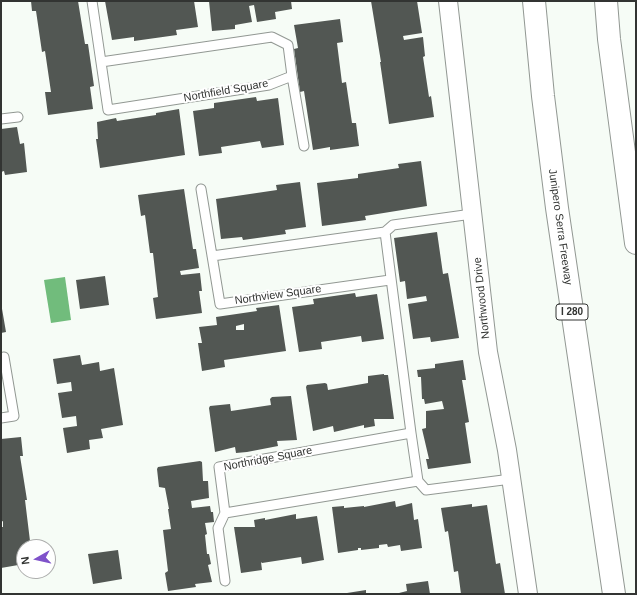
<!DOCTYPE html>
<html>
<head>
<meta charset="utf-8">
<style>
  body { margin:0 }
  #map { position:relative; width:637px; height:595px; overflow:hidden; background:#f6fcf6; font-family:Arial,sans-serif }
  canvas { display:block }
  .frame { position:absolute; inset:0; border:2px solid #323432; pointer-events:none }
  .north { position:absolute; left:16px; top:539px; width:40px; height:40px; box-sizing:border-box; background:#fff; border:1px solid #adaead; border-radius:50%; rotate:262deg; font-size:11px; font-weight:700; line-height:16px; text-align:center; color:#323432 }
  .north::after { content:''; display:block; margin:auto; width:14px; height:18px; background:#7f52ca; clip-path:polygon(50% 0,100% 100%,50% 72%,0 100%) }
</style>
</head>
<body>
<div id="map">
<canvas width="637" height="595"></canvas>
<div class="frame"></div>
<div class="north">N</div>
</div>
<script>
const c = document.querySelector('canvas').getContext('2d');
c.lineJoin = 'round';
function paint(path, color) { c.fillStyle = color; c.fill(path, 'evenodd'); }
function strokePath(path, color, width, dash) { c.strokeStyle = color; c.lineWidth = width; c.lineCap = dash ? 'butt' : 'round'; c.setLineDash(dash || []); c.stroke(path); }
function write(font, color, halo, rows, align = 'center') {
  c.font = font + ' Arial,sans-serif'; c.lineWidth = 4; c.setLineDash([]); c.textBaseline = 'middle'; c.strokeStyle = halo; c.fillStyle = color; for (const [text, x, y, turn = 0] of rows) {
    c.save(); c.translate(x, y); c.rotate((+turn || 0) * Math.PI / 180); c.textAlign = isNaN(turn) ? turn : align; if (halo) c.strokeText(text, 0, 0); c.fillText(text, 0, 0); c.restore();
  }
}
const water = new Path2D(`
  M65 277 71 320 51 323 44 280Z`);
const building = new Path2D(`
  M31 1H78L85 44H88L94 86 90 87 93 109 48 115 45 92H51L45 51 42 52 36 11H32Z
  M105 1H194L198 27 176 30 177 35 134 41V37L112 40Z
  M209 1H291L292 9 275 12 276 19 257 22 254 5 249 6 252 22 235 25V29L212 31Z
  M371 1H417L422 33 403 36 404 40 423 37 425 56 423 57 429 97 431 96 434 117 389 124 380 62H381Z
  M340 19 343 42 337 43 342 83 346 82 352 123H356L359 146 330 150V147L313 150 304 91 300 92 294 49 298 48 294 25Z
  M256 97 257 101 278 98 284 145 262 148 260 141 221 147 222 153 199 156 193 111 214 108V103Z
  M179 109 185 155 100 168 96 139H98L97 122 116 118 117 121 156 115V113Z
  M17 127 20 144 24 143 27 172 5 175 4 171 1 172V129Z
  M421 161 427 206 365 216 366 220 322 226 317 183 358 178V174L399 168 398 164Z
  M300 182 306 227 285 230 286 234 243 240 242 237 221 239 216 199 277 190 276 185Z
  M184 189 193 249H196L199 268 180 271 181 275 200 273 202 291H199L202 313 156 319 153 298 158 297 153 253H150L145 215 141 216 138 195Z
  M437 232 443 274 448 273 459 338 431 342 430 337 413 339 408 304 427 301 426 296 407 299 405 281 400 282 394 238Z
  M105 276 109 305 80 309 76 280Z
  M355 293 356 297 377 294 384 339 362 342 361 336 321 342 322 349 299 352 292 307 314 304 313 299Z
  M1 303 6 332 1 333Z
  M279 305 286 351 224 360 225 367 202 371 198 343H202L199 327 217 325 216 317 257 311 256 308ZM244 324V330H236V326Z
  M80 355 82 365 99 362 100 371 114 368 123 425 101 429 103 438 89 440 90 449 67 453 63 428 77 426 76 416 62 418 58 393 72 391 71 382 57 384 53 359Z
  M463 360 466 380H462L469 422 465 423 471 463 428 469 426 459H429L422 429 426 428V411L444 409 442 401 425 404 424 399H422L421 377H418L417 370 435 368V364Z
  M384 374V375H388L394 419H374L375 426 364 428V425L334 432 333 426 313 431 306 387 307 385 325 383 327 384 328 390 368 383V376Z
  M291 396 297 440 277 441 278 446 247 452 236 453 235 447 215 452 209 408 210 406 230 404 231 411 271 405 270 399 272 397Z
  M21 437 23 456H20L27 500H25L30 541 37 540 38 547H24V564L1 568V527H3V521L1 522V439Z
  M200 461 202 462 203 481H208L209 498 191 501 192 508 210 506 211 512H213L214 522 205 523 207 534 205 535 207 554H209L211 564 208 565 212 582 195 584 196 587 168 591 165 573 168 571 163 530 171 529 168 509H169L165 488 159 487 157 469 158 467Z
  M395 501 396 507 412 503 414 520 418 519 422 548 401 551 400 545 388 547 387 544 379 545V548L361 550V548H358V550L338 553 332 507 344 506V508L364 506V507Z
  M472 504V507L487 505 496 564 500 563 505 594H461L458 571 454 572 448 531 445 532 441 508Z
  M296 514V519L317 516 324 560 302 564 301 557 262 563 261 562 262 570 241 573 234 527H255L254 520 265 518V520Z
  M118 550 122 579 93 584 88 554Z
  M428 581 430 594H395L407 591 406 584Z
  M366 590V594H347V593Z`);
const service = new Path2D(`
  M92 1 108 110 269 85 292 76 288 45 272 37 101 62
  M292 76 304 146
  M1 119 18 117
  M201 189 220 304 390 280
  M385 232 411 433
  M212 256 385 232 393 225 472 214
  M1 418 14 416 4 357
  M418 481 225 513 219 467 411 433 418 481 426 490 511 479
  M225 581 218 528 225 513`);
const minor = new Path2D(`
  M448 1 488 352 507 450 528 594`);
const motorway = new Path2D(`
  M534 1 543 96 557 208 614 594
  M606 1 609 39 636 243`);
const shields = [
  [572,312,32]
];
const shieldNames = [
  ["I 280",572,312]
];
const streetNames = [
  ["Northfield Square",226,91,-10],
  ["Junipero Serra Freeway",560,227,82],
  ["Northview Square",278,295,-8],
  ["Northwood Drive",482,298,-96],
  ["Northridge Square",268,459,-11]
];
paint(water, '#71bc7c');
paint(building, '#525753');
strokePath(service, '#929893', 11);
strokePath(minor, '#929893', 20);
strokePath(motorway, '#929893', 24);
strokePath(service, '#fff', 9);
strokePath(minor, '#fff', 18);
strokePath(motorway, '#fff', 22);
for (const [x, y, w] of shields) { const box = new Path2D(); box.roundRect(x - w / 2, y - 8, w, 16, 3); c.fillStyle = '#fff'; c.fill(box); strokePath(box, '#323432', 1); }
write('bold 10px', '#323432', null, shieldNames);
write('11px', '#323432', '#fff', streetNames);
</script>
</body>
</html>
